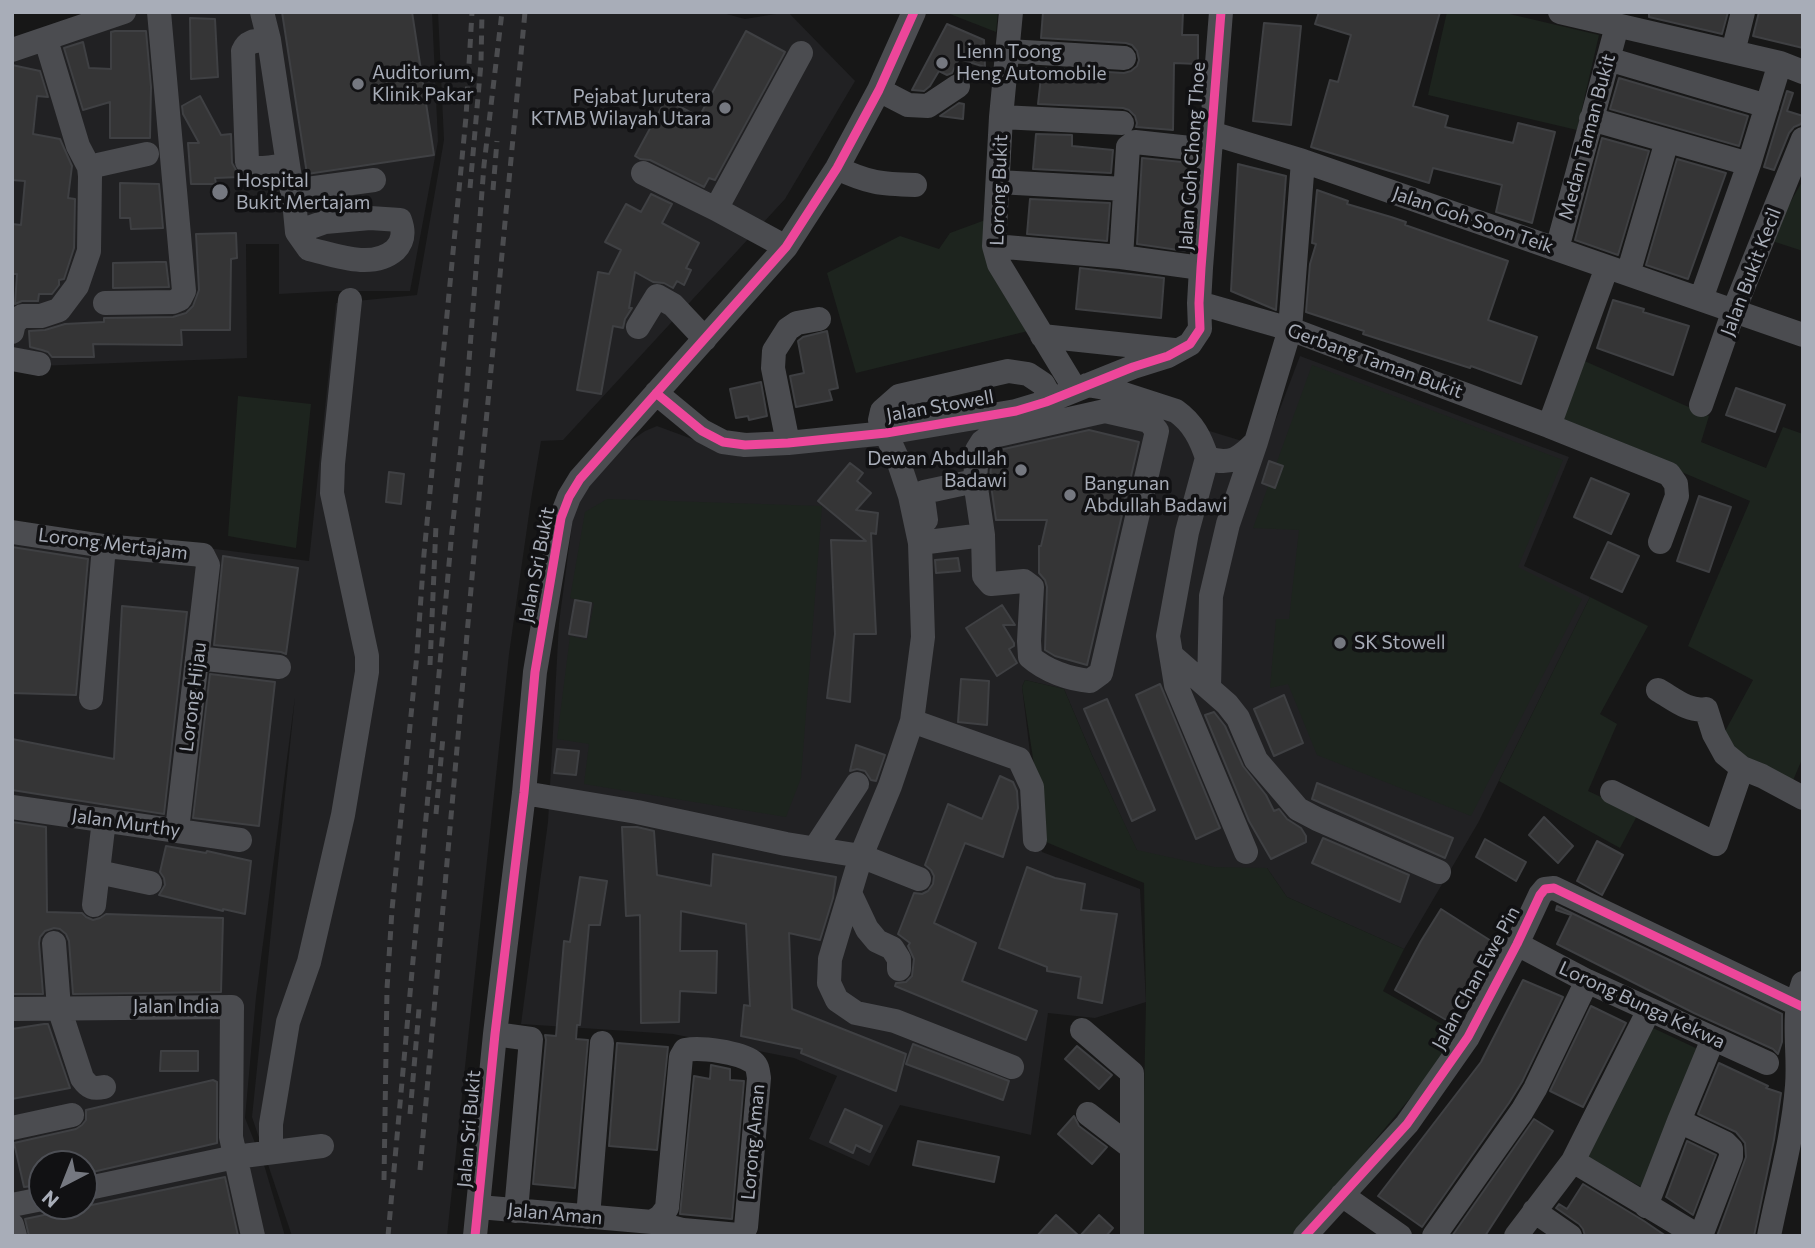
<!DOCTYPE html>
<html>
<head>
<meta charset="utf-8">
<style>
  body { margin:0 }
  #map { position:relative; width:1815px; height:1248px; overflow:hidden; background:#171717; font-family:Commissioner,sans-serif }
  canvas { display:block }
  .frame { position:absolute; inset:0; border:14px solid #a8adb8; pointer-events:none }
  .north { position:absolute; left:28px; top:1150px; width:70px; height:70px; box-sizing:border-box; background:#111113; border:2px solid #4d4f55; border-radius:50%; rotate:222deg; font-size:19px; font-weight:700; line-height:28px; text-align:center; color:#a8adb8 }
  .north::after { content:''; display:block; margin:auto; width:24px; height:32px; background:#757880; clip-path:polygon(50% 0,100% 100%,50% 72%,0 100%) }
</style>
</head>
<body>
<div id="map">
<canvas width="1815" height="1248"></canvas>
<div class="frame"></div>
<div class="north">N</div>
</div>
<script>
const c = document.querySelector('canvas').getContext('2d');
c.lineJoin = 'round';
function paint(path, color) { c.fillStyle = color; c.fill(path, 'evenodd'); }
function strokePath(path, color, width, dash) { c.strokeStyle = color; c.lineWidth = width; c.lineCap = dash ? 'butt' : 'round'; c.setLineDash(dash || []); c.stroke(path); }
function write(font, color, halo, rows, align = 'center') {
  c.font = font + ' Commissioner,sans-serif'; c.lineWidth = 7; c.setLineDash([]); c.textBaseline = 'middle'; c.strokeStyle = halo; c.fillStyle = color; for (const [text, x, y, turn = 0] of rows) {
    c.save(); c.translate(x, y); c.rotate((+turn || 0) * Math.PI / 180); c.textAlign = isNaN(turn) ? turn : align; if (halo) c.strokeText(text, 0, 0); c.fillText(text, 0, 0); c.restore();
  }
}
const built = new Path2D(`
  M105 12H432L438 141 410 291H335L279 294V244H246L247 358 12 367V40Z
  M438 12H719L745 19 788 12 855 81 785 199 563 440 541 441 531 500 509 654 447 1236H292L252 1117 295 697 256 997 245 1118 265 1168 285 1236H12V523L309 561 336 303 417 295 444 140ZM42 1164H84V1206H42Z
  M1300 356 1569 457 1524 566 1590 597 1478 823 1404 949 1287 897 1267 868H1215L1137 851 1092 755 1064 689 1025 680 1022 687 1042 852 1140 889 1146 1002 1095 1018 1048 1013 1031 1135 900 1105 869 1166 809 1139 837 1076 794 1058 673 1034 521 1024 548 822 559 623 575 502 629 442 645 431 657 426 741 457 1037 419 1167 418 1265 448Z`);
const green = new Path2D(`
  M945 12H998L996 32Z
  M1447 12H1501L1599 35 1577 130 1428 95Z
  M1803 180V251L1769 240Z
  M988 219 1028 331 856 373 827 273 900 236 939 249 950 233Z
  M1580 359 1709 416 1701 442 1766 468 1783 427 1803 434V757L1791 785 1743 760 1723 735 1753 680 1688 646 1750 501 1559 420Z
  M1312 365 1563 460 1518 567 1582 599 1471 816 1317 755 1288 684 1270 688 1276 619H1289L1299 530 1253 528Z
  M238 396 311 404 296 548 228 536Z
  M607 499 822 506 801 778 786 817 584 784 589 744 557 739 570 636 587 640 594 603 570 598 585 512Z
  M1590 597 1648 626 1600 714 1617 724 1588 791 1638 814 1620 848 1499 781Z
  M1025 680 1064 689 1092 755 1137 850 1214 867 1267 868 1287 897 1404 949 1383 991 1459 1034 1446 1055 1295 1236H1141L1146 1002 1144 883 1046 842 1022 687Z
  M1653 1028 1700 1050 1647 1190 1581 1154Z`);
const building = new Path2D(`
  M282 12H412L434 155 307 174Z
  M1043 12H1183L1182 35H1198V64L1174 63 1173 130 1136 127 1137 123 1135 116 1129 110 1123 108 1038 104 1042 68 1124 73 1131 71 1137 66 1139 60 1137 51 1132 45 1126 43 1041 38Z
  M1319 12H1440L1413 106 1448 116 1445 127 1513 143 1518 123 1555 132 1532 223 1496 212 1502 185 1433 168 1429 183 1311 147 1330 80 1338 82 1351 35 1315 24Z
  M1649 12H1728L1722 34 1649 17Z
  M1759 12H1803V48L1753 36Z
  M190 18 215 19 218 77 191 79Z
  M1264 23 1301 26 1291 125 1253 121Z
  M947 24 984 40 985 67 959 59 952 73 947 75 939 71 930 86 924 91 912 90Z
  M115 31H146L151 87 150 138H110V102L83 110 64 48 83 42 89 68 111 69V32Z
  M746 31 785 52 715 180 709 178 704 187 650 160 640 159 635 156 666 99 699 117Z
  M12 65 40 71 48 97 37 96 33 134 60 139 72 166 68 198 75 199 74 248 64 279 59 280V285L52 294H39L38 301H22L15 304 17 274H12V224L21 225 25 181 12 180Z
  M1619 78 1748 116 1739 146 1610 109Z
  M1787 91 1793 93 1787 111 1803 116V119L1801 124 1794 127 1789 133 1774 170 1764 167Z
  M200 96 221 135 231 134 232 163 240 177 215 178 216 184H191L188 143H199L183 114 182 106Z
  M959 103 964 104 963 119 940 116Z
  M1036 134 1072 135V146L1113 150 1111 173 1033 169Z
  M1602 138 1649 151 1618 255 1575 240Z
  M1142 158 1192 163 1185 251 1137 244Z
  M1677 159 1726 173 1688 279 1646 265Z
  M1238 164 1286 176 1276 310 1231 291Z
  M120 183 159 184 163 228 131 229 130 218H120Z
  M1317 190 1348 201 1347 204 1391 217 1406 222 1405 225 1508 261 1488 320 1537 337 1521 384 1471 366 1470 368 1363 334 1364 331 1306 312 1310 264 1316 244 1312 243Z
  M651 194 672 204 662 223 699 243 686 268 691 270 684 285 677 281 673 288 664 283 653 282 635 272 629 308H632L625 319 623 328 613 326 601 394 577 390 598 272 609 274 621 250 605 242 626 204 641 212Z
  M1030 199 1110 203 1107 241 1027 234Z
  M236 233 237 258 231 259 230 330H181L182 345 93 344 94 357H52L48 352 42 350 30 347 29 331 45 330 65 324 104 322V318L173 317 186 313 193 306 199 290 196 234Z
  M157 262H166L169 287 113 288V263Z
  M1080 268 1164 278 1161 318 1076 309Z
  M1613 300 1644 309 1643 312 1689 326 1673 375 1597 348Z
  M827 331 838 388 829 390 832 400 796 407 790 376 804 373 798 341 803 337Z
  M761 382 767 416 749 420 748 416 736 418 730 389Z
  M1736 388 1785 405 1775 432 1726 415Z
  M1089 430 1139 442 1087 665 1055 656 1045 650 1047 587 1045 580 1039 573V546H1041L1047 520H996L990 478 992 455 995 451Z
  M1269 461 1283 466 1275 488 1262 483Z
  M850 463 863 473 857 481 871 493 856 510 878 513 876 534 871 533 876 634H854L850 702 827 698 835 634 831 540 866 541 818 501Z
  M389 472 404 474 401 504 386 502Z
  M1591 478 1629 494 1611 534 1574 517Z
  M1699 496 1731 507 1709 572 1677 561Z
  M1608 542 1639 556 1622 592 1591 578Z
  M12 547 88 559 76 695 12 693Z
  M223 556 298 568 286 654 281 652 214 645Z
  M958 558 960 571 936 573 935 560Z
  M575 600 591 603 586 637 569 634Z
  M1002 605 1015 625H1003L1014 643V646L1009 649 1017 663 997 676 966 628Z
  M122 606 187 612 164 814 12 790V739L114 759Z
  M210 674 275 682 259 826 193 818Z
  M961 679 989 681 987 725 958 722Z
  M1160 684 1220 828 1196 839 1136 695Z
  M1284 695 1303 743 1274 756 1254 709Z
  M1107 699 1155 810 1132 821 1084 709Z
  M1214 712 1225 726 1243 766 1266 795 1274 811 1279 809 1287 819 1301 828 1306 836V842L1271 859 1249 821 1205 715Z
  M856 745 885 755 876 781 871 780 865 771 857 769 850 771Z
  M557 749 579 751 576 775 554 773Z
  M1000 776 1013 782 1017 791 1018 808 1003 857 965 843 934 923 976 943 962 981 1037 1011 1026 1040 895 986 896 983 906 982 912 976 914 959 908 946 910 943 898 934 914 893 922 894 928 891 933 884 934 876 931 870 925 865 948 804 982 819Z
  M1317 783 1453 838 1445 858 1312 799Z
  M1544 817 1573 846 1558 863 1529 835Z
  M12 822 46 827 47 912 82 913 86 917 93 920 100 918 106 914 223 918 221 992 73 994 69 941 66 934 60 929 54 928 45 931 40 937 39 943 43 994H12Z
  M622 827H637L654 831 657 875 711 886 713 854 836 877 833 898 820 940 789 933 792 1009 906 1054 896 1091 801 1053 802 1049 741 1036 744 1005 750 1006 746 924 681 911 680 951H717L716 993 680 991 679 1022 641 1023 640 915 626 916Z
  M1323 838 1409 875 1400 902 1312 863Z
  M1485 839 1526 862 1516 881 1476 857Z
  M1597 841 1623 855 1602 895 1577 881Z
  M166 846 206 853 207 851 251 861 245 914 223 909V911L159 895 165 885 164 878 160 872Z
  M1027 867 1055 878 1085 884 1081 910 1117 914 1102 1003 1078 998 1081 977 1047 971V967L999 948Z
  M580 877 607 881 600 925H589L580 1025H577L576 1039 588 1040 575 1188 533 1184 546 1040 545 1035 556 1036 564 941 570 942Z
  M1557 906 1782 1014V1042L1778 1054 1773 1049 1694 1013 1557 944 1571 915 1556 910Z
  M1441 909 1499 946 1453 1024 1395 990 1421 941Z
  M1523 980 1563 997 1522 1082 1509 1103 1422 1227 1378 1196 1481 1062Z
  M1591 1006 1626 1023 1583 1107 1550 1091Z
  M44 1024H48L70 1088 12 1099V1029Z
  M617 1043 668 1047 657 1150 609 1146Z
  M913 1044 1009 1081 1003 1100 906 1064Z
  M1077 1046 1112 1075 1099 1089 1065 1059Z
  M161 1051H198V1071H160Z
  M1719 1063 1768 1086 1766 1088 1781 1093 1774 1140 1754 1236H1717L1746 1157 1745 1143 1736 1132 1698 1114Z
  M711 1065 730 1069V1080L744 1081 732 1219 680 1214 694 1076 710 1079Z
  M213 1080 217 1082V1143L84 1174V1164H42V1185L24 1187 14 1143 76 1129 82 1125 86 1120V1110Z
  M845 1109 882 1126 870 1152 856 1145 853 1153 830 1142Z
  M1074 1116 1079 1126 1107 1147 1092 1164 1058 1134Z
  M1534 1119 1553 1131 1485 1236H1452Z
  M918 1141 999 1157 994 1182 913 1165Z
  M1687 1141 1716 1155 1693 1215 1666 1197Z
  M225 1177 238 1236H29L25 1219Z
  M1583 1184 1644 1221 1666 1236H1585L1583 1229 1579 1224 1556 1208 1559 1204 1567 1209Z
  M1056 1215 1079 1236H1037Z
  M1099 1215 1113 1228 1106 1236H1080Z`);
const minor = new Path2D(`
  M262 12 269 40 295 211 297 232 309 249C335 255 372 270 395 250 404 241 404 231 400 220L370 218 325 222 297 232
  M1011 12 1001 117 994 246 999 264 1075 389
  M1560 12 1780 63 1803 72
  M269 40C258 41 248 39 243 51L247 162C256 173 274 166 288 165
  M12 50 124 12
  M1008 51 1124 58
  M1733 52 1743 12
  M1608 59 1767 106
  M879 90 908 105 928 106 958 86
  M1001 117 1122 123
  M1591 119 1749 164
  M1211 133 1303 161 1803 335
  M89 167 147 154
  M837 168C868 183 881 184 915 185
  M643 173 716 209 786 247
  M998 182 1125 189
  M292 191 374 180
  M716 209 801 53
  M994 246 1121 257 1201 268
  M1557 249 1617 26
  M1121 257 1128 147 1135 142 1209 150
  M1628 274 1667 141
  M1701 299 1749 164 1780 63
  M105 303 173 302 180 299 184 291 159 12
  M1199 303 1290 329 1549 426 1669 474 1676 484 1677 496 1660 542
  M638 327 657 296 673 305 705 339
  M12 332 14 323 22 316H41L59 310 77 286 89 251 90 176 89 167 78 146 46 40
  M1042 336 1174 350
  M12 359 39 364
  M1087 385 1105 388 1176 411C1193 423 1201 439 1207 458
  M656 393 702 431 723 442 745 445 788 443 886 433 1016 411 1046 402 1133 367 1168 356 1190 344 1200 329 1199 303 1201 268 1221 12
  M1701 405 1734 310 1803 139
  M1105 411 1149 421 1157 431 1101 673 1090 681C1069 679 1046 671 1030 657L1029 641 1032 587 1024 581 991 584 984 576 983 535 975 481 977 450 982 442 989 437Z
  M1549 426 1607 267
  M788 443 773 368 774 351 788 329 797 323 819 319
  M926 520 923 498 924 492 975 481
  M12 532 104 546 203 555 208 565 177 830
  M920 543 983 535
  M1171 655 1227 704 1238 718 1256 760 1298 809 1317 819 1439 872
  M197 658 279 667
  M1209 688 1211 596 1228 524 1256 442 1290 329 1303 161
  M1658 690C1674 699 1688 712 1706 709L1714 734 1725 754 1742 768 1762 776 1803 798
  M91 698 104 546
  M912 721 1019 759 1032 787 1035 840
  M1612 792 1716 844 1742 768
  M524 793 637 812 786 844 861 856 919 879
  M12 807 240 840
  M815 848 857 784
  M1246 852 1176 685 1168 636 1187 532 1207 458C1231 466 1240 458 1256 442
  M98 872 150 883
  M850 893 867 929 877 941 892 948 899 959V969
  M94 905 104 820
  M54 943 59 1008 82 1078C89 1088 93 1089 104 1087
  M1517 944 1587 981 1767 1063
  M12 1009 232 1007 231 1137 253 1236
  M1082 1030 1132 1073V1236
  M495 1034 531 1039 516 1211
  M1012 1067 895 1021 856 1013 837 1000 829 983 830 959 861 856 890 786 912 721 923 637 920 543 910 496 898 460 880 420 882 411 899 396 1008 371 1028 374 1043 384 1052 400
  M1088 1114 1131 1147
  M1679 1121 1713 1039
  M12 1128 72 1115
  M271 1151V1124L288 1022 309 962 343 815 367 672V656L332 493 333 464 350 300
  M1573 1161 1695 1234 1702 1233 1731 1157V1149L1725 1143 1679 1121 1646 1206
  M84 1189 235 1157 322 1146
  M1342 1195 1400 1236
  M12 1205 42 1199
  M479 1207 652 1222 660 1217 667 1208 681 1057 685 1050C701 1047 739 1052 753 1062 758 1066 758 1072 759 1078L746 1227 743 1233 739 1235 683 1230 652 1222
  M1534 1211 1570 1236
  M588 1217 602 1043
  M12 1225 15 1236
  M475 1236 495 1034 524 793 535 672 561 518 569 497 580 479 786 247 837 168 879 90 914 12
  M1305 1236 1407 1124 1468 1037 1517 944 1540 895 1545 889 1554 888 1803 1007
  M1434 1236 1522 1111 1535 1089 1587 981
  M1516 1236 1573 1161 1649 1010
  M1769 1236C1779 1186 1793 1137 1797 1086 1800 1052 1791 1016 1803 983`);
const rail = new Path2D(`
  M470 188 481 63 482 12
  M493 190 497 141
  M430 665 436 525
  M436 814 443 737
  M410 1114 419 1009
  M420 1170 481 475 525 12
  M384 1180 387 989 392 910 417 654 424 554 466 117 472 12
  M388 1236 452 531 466 400 484 165 502 12`);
const cycleway = new Path2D(`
  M656 393 702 431 723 442 745 445 788 443 886 433 1016 411 1046 402 1133 367 1168 356 1190 344 1200 329 1199 303 1201 268 1221 12
  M475 1236 495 1034 524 793 535 672 561 518 569 497 580 479 786 247 837 168 879 90 914 12
  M1305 1236 1407 1124 1468 1037 1517 944 1540 895 1545 889 1554 888 1803 1007`);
const markers = [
  [942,63,7,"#757880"],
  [358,84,7,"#757880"],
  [725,108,7,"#757880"],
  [220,192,9,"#757880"],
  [1021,470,7,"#757880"],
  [1070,495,7,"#757880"],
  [1340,643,7,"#757880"]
];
const poiNames = [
  ["Lienn Toong",956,52],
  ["Heng Automobile",956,74],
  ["Auditorium,",372,73],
  ["Klinik Pakar",372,95],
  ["Pejabat Jurutera",711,97,"right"],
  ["KTMB Wilayah Utara",711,119,"right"],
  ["Hospital",236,181],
  ["Bukit Mertajam",236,203],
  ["Dewan Abdullah",1007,459,"right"],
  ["Badawi",1007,481,"right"],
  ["Bangunan",1084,484],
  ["Abdullah Badawi",1084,506],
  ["SK Stowell",1354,643]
];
const streetNames = [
  ["Medan Taman Bukit",1587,137,-75],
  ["Jalan Goh Chong Thoe",1192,156,-86],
  ["Lorong Bukit",999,190,-88],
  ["Jalan Goh Soon Teik",1473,220,19],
  ["Jalan Bukit Kecil",1751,272,-69],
  ["Gerbang Taman Bukit",1375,361,20],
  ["Jalan Stowell",940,406,-10],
  ["Lorong Mertajam",113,544,7],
  ["Jalan Sri Bukit",537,565,-79],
  ["Lorong Hijau",193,697,-83],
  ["Jalan Murthy",126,823,8],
  ["Jalan Chan Ewe Pin",1476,978,-61],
  ["Lorong Bunga Kekwa",1642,1005,25],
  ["Jalan India",176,1007],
  ["Jalan Sri Bukit",469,1129,-85],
  ["Lorong Aman",753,1142,-85],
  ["Jalan Aman",555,1214,5]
];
paint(built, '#212123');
paint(green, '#1d241e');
paint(building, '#353536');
strokePath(building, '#3f4043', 2);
strokePath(minor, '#4b4c50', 24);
strokePath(rail, '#4b4c4f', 5, [9, 7]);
strokePath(cycleway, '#ed469a', 9);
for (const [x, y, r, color] of markers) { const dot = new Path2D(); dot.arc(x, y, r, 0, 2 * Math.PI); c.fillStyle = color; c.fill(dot); strokePath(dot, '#111113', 2.5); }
write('19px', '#a8adb8', '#111113', poiNames, 'left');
write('19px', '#a8adb8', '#111113', streetNames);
</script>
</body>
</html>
